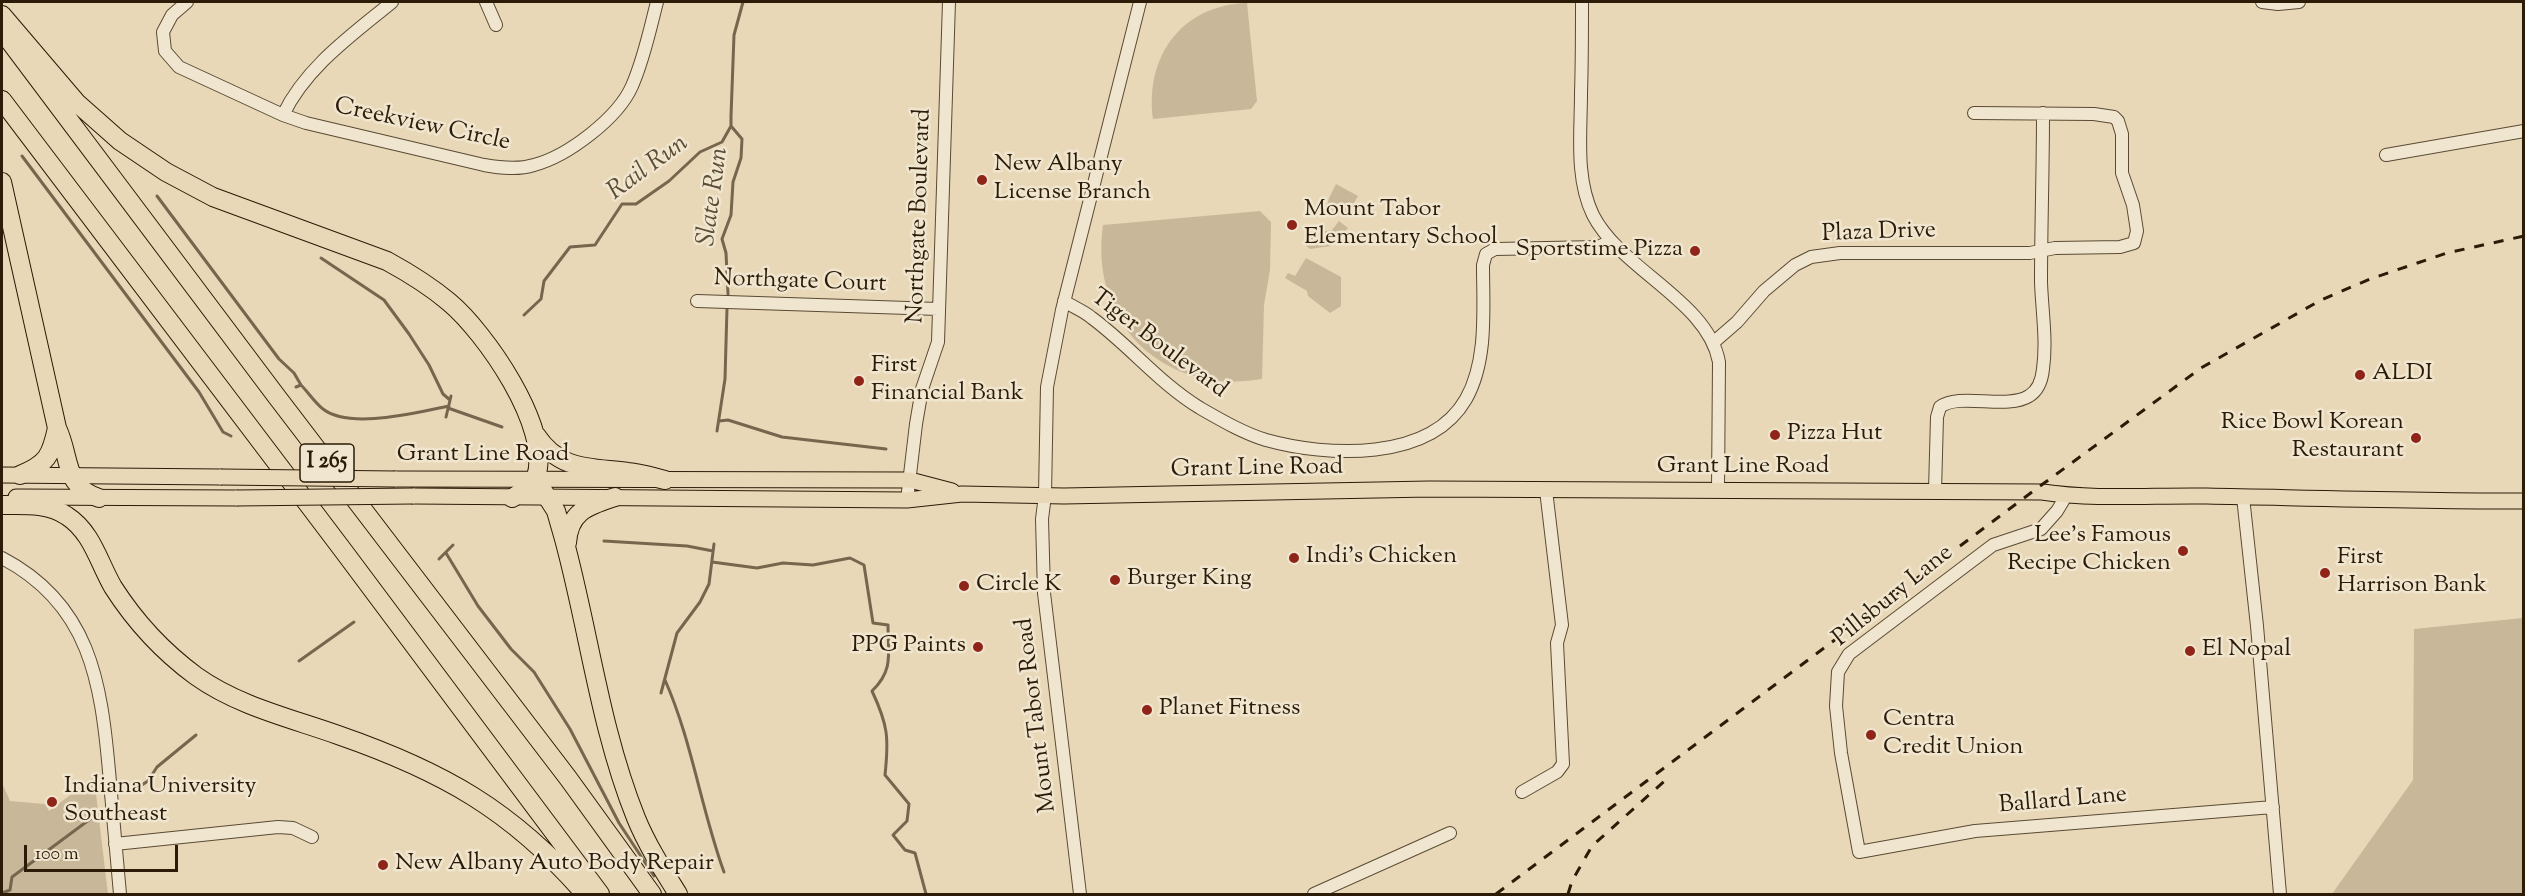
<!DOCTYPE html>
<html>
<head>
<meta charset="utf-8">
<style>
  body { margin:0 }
  #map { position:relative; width:2525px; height:896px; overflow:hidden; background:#e8d8b7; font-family:"Sorts Mill Goudy",serif }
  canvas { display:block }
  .frame { position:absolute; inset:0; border:3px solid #2b1b07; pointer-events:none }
  .scale { position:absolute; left:24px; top:845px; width:154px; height:27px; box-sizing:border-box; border:3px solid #2b1b07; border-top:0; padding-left:8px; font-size:18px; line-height:21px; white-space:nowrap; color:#2b1b07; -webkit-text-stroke:4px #f0e6d0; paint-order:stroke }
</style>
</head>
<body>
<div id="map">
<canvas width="2525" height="896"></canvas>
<div class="frame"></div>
<div class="scale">100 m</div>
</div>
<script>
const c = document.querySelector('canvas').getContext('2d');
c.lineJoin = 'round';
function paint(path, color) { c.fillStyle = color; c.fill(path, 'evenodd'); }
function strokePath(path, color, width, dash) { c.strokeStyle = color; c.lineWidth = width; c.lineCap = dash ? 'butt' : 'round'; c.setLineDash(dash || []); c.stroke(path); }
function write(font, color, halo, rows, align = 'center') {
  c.font = font + ' "Sorts Mill Goudy",serif'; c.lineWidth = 5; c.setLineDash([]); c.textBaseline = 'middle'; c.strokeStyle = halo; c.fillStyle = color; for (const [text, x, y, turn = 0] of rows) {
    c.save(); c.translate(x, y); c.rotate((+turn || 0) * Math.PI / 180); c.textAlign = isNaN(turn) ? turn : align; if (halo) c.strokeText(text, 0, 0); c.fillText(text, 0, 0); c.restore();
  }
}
const green = new Path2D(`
  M1247 3 1257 101 1251 109 1153 119C1145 57 1181 5 1247 3Z
  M1336 184 1358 196 1345 218 1327 206 1329 198Z
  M1260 211 1271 222 1270 270 1264 305 1262 379C1163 396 1089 323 1103 225Z
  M1339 221 1348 228 1331 246 1310 249 1304 244 1307 234 1332 230Z
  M1306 258 1341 277V306L1330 313 1308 296 1307 291 1285 278 1288 273 1295 276Z
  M2523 618V894H2332L2413 780 2414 629Z
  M94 777 108 894H2V783L10 801 45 804 49 811Z`);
const stream = new Path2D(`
  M22 156 199 392 223 432 231 436
  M157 196 279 359 294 373 301 385
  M321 258 384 300 409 334 429 365 443 394 450 400
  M728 294 726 253 722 239 731 215 733 182 741 158 742 139 731 126V116L734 35 743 2
  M524 315 541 299 544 281 570 247 595 245 622 204H636L669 181 700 152 722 142 731 126
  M296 387 301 385C308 392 315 403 323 409 350 430 417 412 449 406
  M448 408 502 427
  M446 417 451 396
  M719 421 728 420 782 437 886 449
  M717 431 725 379 727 308
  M604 541 687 546 713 551
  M446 553 478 606 511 649 534 672 570 729 619 823 654 876
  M439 559 453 545
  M712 562 757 568 783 563 813 565 850 558 864 565 873 623 888 625C888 653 894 670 872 691 888 725 889 738 885 775L909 804 907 821 893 835 905 850 915 853 926 894
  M299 661 354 622
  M665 680C692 741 701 809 724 872
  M661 693 677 633 700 602 709 584 714 544
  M131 792 148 781 157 767 196 735
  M2 893 10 890 12 877 97 814`);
const minor = new Path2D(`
  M187 2 172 15 163 32 165 51 179 67 283 115 306 123 484 165C501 168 518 170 534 165 568 156 618 118 632 86 644 59 650 29 657 2
  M486 2 496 25
  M1582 2C1582 32 1582 63 1581 93 1581 133 1575 178 1593 215 1621 270 1708 301 1719 362L1718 490
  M2262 2 2278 4 2299 2
  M283 115C306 67 352 35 392 2
  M2386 155 2524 131
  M697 301 938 309
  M1064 301C1073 307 1084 311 1092 318 1130 346 1159 383 1200 408 1221 420 1243 433 1266 440 1327 457 1430 462 1466 399 1488 360 1483 308 1483 265L1486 254 1495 249 1598 247 1611 241
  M1714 342 1737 322 1764 291 1795 265 1811 257 1840 253H2030L2055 248 2120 247 2134 243 2137 231 2133 205 2122 173V134L2118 121 2114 117 2094 114 1974 113
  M1935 491 1937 417 1940 407C1959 392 2007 410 2029 396 2039 390 2042 379 2043 369 2047 340 2042 311 2041 282 2041 226 2043 170 2043 113
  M2066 496 2057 511 2041 529 1993 545 1849 654 1838 672 1836 706 1841 753 1859 852 1975 831 2273 807
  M2243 497 2257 626 2280 894
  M907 500 916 424 922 389 938 342 949 2
  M2 558C90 604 101 682 109 771 113 812 116 853 120 894
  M1522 792 1557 772 1563 764 1557 643 1562 625 1546 490
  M115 844 278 827 293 828 312 837
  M1080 894 1044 593 1042 519 1045 495 1047 387 1062 310 1140 2
  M1314 894 1450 833`);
const major = new Path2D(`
  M2 475 221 477
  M395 479 910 480 952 491
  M413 496 907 500 962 494 1064 496 1429 489 2042 492C2097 500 2152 495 2207 496 2313 498 2418 501 2524 501
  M16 497 237 498`);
const highway = new Path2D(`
  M2 15 77 103 120 141 166 172 213 197 387 261C409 273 430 286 449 302 485 332 552 428 536 477 532 487 520 493 512 498
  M2 31 277 397 568 778 652 894
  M2 100 342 549 600 894
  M2 182 57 428C71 457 63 487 99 498
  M536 435C560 471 589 467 628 472 640 473 653 477 665 480
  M20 475C47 464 51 456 57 428
  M535 478 556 511 564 539C589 631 600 729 636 818 647 845 663 870 678 894
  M2 505C24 505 48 503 67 516 92 532 99 563 113 587 136 623 162 651 196 676 238 706 290 718 338 735 442 771 512 810 585 894
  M567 543C569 511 588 506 615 497`);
const rail = new Path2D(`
  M1496 894 2032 492 2201 368 2321 300 2370 279 2447 253 2524 236
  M1568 894 1572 881 1592 846 1669 777`);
const majorBridge = new Path2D(`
  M221 477 395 479
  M237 498 413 496`);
const markers = [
  [982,180,6,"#8f2418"],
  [1292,225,6,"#8f2418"],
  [1695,251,6,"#8f2418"],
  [2360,375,6,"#8f2418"],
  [859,381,6,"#8f2418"],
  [1775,435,6,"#8f2418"],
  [2416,438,6,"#8f2418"],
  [2183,551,6,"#8f2418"],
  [1294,558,6,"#8f2418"],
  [2325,573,6,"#8f2418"],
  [1115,580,6,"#8f2418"],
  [964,586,6,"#8f2418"],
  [978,647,6,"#8f2418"],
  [2190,651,6,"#8f2418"],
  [1147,710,6,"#8f2418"],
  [1871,735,6,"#8f2418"],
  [52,802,6,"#8f2418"],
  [383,865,6,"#8f2418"]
];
const shields = [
  [327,463,54]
];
const shieldNames = [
  ["I 265",327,463]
];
const streetNames = [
  ["Creekview Circle",422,126,12],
  ["Northgate Boulevard",921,216,-88],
  ["Plaza Drive",1879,234,-2],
  ["Northgate Court",800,283,2],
  ["Tiger Boulevard",1158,345,37],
  ["Grant Line Road",483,456],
  ["Grant Line Road",1743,468],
  ["Grant Line Road",1257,470,-1],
  ["Pillsbury Lane",1894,597,-39],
  ["Mount Tabor Road",1038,715,-97],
  ["Ballard Lane",2063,802,-5]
];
const poiNames = [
  ["New Albany",994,166],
  ["License Branch",994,194],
  ["Mount Tabor",1304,211],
  ["Elementary School",1304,239],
  ["Sportstime Pizza",1683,251,"right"],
  ["First",871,367],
  ["Financial Bank",871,395],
  ["ALDI",2372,375],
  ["Rice Bowl Korean",2404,424,"right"],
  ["Restaurant",2404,452,"right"],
  ["Pizza Hut",1787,435],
  ["Lee's Famous",2171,537,"right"],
  ["Recipe Chicken",2171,565,"right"],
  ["Indi's Chicken",1306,558],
  ["First",2337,559],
  ["Harrison Bank",2337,587],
  ["Burger King",1127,580],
  ["Circle K",976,586],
  ["PPG Paints",966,647,"right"],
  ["El Nopal",2202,651],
  ["Planet Fitness",1159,710],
  ["Centra",1883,721],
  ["Credit Union",1883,749],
  ["Indiana University",64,788],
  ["Southeast",64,816],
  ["New Albany Auto Body Repair",395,865]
];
const waterNames = [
  ["Rail Run",649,169,-36],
  ["Slate Run",715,197,-82]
];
paint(green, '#c8b899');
strokePath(stream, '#76664d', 3);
strokePath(minor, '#5a4a33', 14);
strokePath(major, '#2b1b07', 17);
strokePath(highway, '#2b1b07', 20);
strokePath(minor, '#f0e6d0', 12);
strokePath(major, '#e8d8b7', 15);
strokePath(highway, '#e8d8b7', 18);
strokePath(rail, '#2b1b07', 3, [10, 10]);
strokePath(majorBridge, '#2b1b07', 17, []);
strokePath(majorBridge, '#e8d8b7', 15);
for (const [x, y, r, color] of markers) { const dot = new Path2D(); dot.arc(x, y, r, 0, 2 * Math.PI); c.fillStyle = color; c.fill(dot); strokePath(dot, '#f0e6d0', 2); }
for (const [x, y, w] of shields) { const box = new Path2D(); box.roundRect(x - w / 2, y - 19, w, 38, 4.5); c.fillStyle = '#f0e6d0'; c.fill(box); strokePath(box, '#2b1b07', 1.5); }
write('bold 22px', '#2b1b07', null, shieldNames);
write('24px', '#2b1b07', '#f0e6d0', streetNames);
write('24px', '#2b1b07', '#f0e6d0', poiNames, 'left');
write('italic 26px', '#5d4d35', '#f0e6d0', waterNames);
</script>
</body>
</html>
